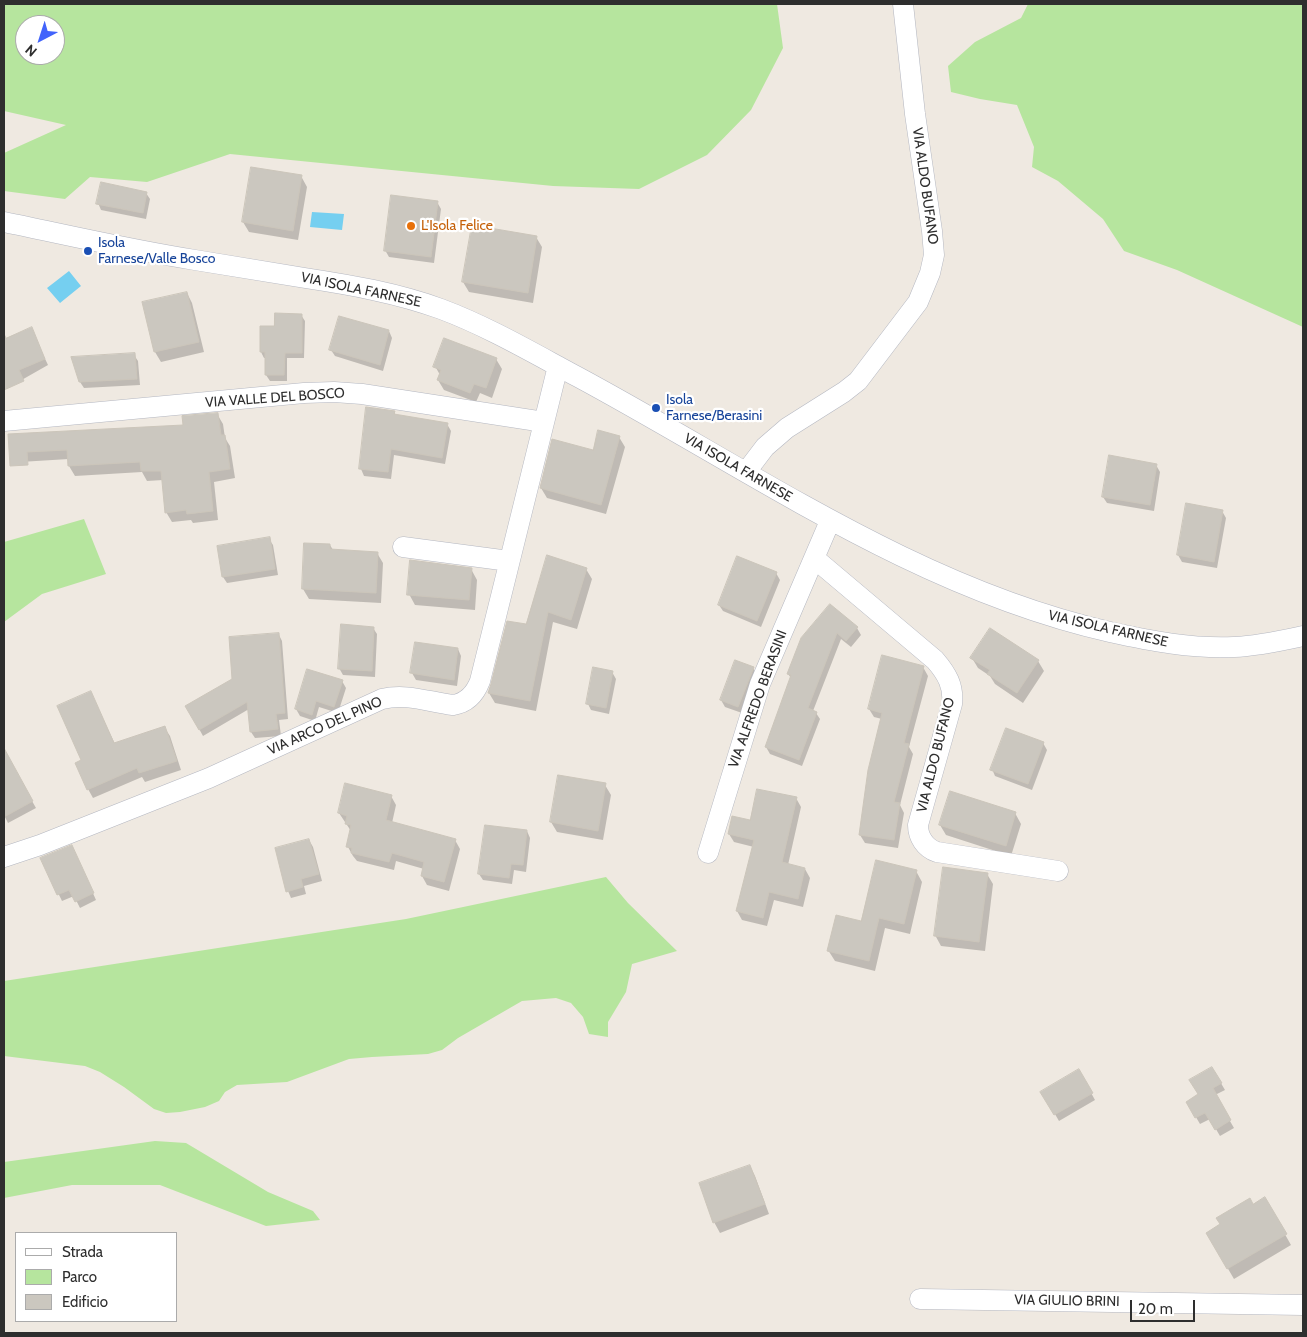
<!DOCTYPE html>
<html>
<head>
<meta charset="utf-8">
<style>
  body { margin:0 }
  #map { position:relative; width:1307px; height:1337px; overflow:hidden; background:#efe9e1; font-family:Cabin,sans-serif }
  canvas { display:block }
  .frame { position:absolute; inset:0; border:5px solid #2e2e2e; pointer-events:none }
  .legend { position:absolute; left:15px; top:1232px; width:162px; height:90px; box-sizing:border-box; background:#fff; border:1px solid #ababab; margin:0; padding:6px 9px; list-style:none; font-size:15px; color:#2e2e2e }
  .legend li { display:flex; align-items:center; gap:10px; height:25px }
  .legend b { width:25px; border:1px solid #ababab }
  .north { position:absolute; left:15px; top:15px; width:50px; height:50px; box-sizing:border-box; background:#fff; border:1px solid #ababab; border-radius:50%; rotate:220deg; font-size:14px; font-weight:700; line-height:20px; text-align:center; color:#2e2e2e }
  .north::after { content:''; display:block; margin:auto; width:18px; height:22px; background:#4264fb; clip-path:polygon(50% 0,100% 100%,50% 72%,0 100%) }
  .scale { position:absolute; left:1130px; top:1300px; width:65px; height:22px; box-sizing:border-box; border:2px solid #2e2e2e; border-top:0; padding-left:6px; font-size:15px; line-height:18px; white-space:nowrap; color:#2e2e2e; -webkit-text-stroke:4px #fff; paint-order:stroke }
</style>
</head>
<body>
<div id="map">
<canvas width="1307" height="1337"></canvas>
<div class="frame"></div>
<ul class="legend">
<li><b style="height:6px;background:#fff"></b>Strada</li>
<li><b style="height:14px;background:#b6e59e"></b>Parco</li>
<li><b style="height:14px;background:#cbc7bf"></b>Edificio</li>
</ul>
<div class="north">N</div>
<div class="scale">20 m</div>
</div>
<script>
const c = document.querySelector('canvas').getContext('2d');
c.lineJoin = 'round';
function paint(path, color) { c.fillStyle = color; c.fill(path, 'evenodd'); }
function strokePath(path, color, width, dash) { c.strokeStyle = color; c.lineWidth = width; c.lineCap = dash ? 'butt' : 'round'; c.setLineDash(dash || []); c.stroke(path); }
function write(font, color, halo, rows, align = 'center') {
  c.font = font + ' Cabin,sans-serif'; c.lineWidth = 4.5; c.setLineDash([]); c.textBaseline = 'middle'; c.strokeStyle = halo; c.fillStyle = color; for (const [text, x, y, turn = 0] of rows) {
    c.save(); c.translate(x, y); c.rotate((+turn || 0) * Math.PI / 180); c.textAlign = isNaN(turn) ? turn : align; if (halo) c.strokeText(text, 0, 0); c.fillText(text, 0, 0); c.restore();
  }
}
const green = new Path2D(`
  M4 4H777L783 48 751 110 707 155 639 189 553 186 230 154 147 182 90 177 65 199 4 191V153L66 125 4 111ZM25 25H55V55H25Z
  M1028 4H1303V327L1177 270 1124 251 1103 219 1058 181 1032 167 1034 147 1017 105 980 99 951 92 948 66 975 42 1021 18Z
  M84 519 106 574 42 594 4 622V542Z
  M606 877 628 903 677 951 632 964 626 992 608 1022V1037L589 1034 583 1017 571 1003 556 998 522 1001 458 1038 442 1050 428 1054 372 1057 349 1059 287 1082 237 1085 225 1092 219 1101 205 1107 180 1112 166 1113 154 1109 124 1087 100 1072 85 1066 4 1056V981L406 919Z
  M155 1141 186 1143 268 1192 313 1211 320 1220 266 1226 160 1185H72L4 1198V1162Z`);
const water = new Path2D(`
  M312 212 344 214 342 230 310 227Z
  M69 271 81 286 60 303 47 288Z`);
const shadow = new Path2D(`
  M252 168 301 176 307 187 298 240 249 232 243 222Z
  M146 193 150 199 146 219 101 210 98 203Z
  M437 202 441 209 434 263 389 257 385 250Z
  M536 237 542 247 533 303 469 292 463 282Z
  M187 293 192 303 204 352 161 362 155 352Z
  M301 315 305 321 304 358H287V381H270L266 375V358H264L261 352V327H276Z
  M31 329 48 365 4 390V340Z
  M389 331 392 338 383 371 335 356 331 350Z
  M134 355 138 361 140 385 84 388 80 382Z
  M496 359 502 369 492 398 480 393 476 402 444 390 438 380 440 375 435 366Z
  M394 412 396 416 447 424 451 431 445 464 394 455 391 479 364 476 361 469Z
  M217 414 223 424 225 438 230 446 235 478 214 482 218 520 193 523 191 520 172 522 166 512 163 480 147 481 142 472 75 476 69 466V459L20 462 8 436 184 426Z
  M619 437 625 447 606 514 547 498 541 488 593 452Z
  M1156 465 1160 472 1154 511 1107 503 1103 497Z
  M1222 511 1226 518 1217 568 1182 562 1178 555Z
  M269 539 273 545 278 575 227 583 223 577 218 547Z
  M330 545 333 550 377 553 383 563 381 603 309 599 303 589Z
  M471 569 477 580 475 610 415 605 409 594Z
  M586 569 592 579 577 629 553 622 536 711 495 703 489 693 527 626Z
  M776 573 780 580 761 627 723 611 719 605Z
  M830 606 857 628 861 635 851 647 841 639 813 711 816 713 820 719 802 766 770 754 766 747 791 678 788 674Z
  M373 628 377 634 375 677 343 675 339 668Z
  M279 635 282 641 288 719 279 720 281 736 255 738 251 732 249 709 203 736 187 707 233 680Z
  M458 649 461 656 457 686 416 680 412 673Z
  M972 658 1038 661 1044 671 1023 703 995 684 990 676 978 668Z
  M923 667 928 676 909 747 913 754 900 805 904 813 898 848 865 843 860 835 882 719 874 717 869 709Z
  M753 668 757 675 742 713 725 707 721 700Z
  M612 672 616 679 609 714 591 710 588 704Z
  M342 681 346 688 338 713 319 707 315 721 300 716 296 709Z
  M95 702 115 744 164 727 170 736 181 770 145 782 142 777 93 798 88 789 82 760Z
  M1043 743 1047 750 1032 790 995 776 992 769Z
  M11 764 36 808 8 823 4 815V768Z
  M605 785 611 795 603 840 557 832 551 822Z
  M391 796 396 805 392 823 455 840 460 849 449 891 427 885 422 876 424 869 396 861 394 870 357 861 353 856 348 847 351 831 339 813Z
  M796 798 801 807 788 865 805 869 810 878 803 907 774 900 767 926 742 920 737 911 754 847 734 842 729 834Z
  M1015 813 1021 824 1011 856 946 835 940 825Z
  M527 831 530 838 526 872 514 870 512 884 483 880 479 874Z
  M309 840 313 847 322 881 304 886 306 894 291 898 288 891Z
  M75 853 96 900 80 908 74 896 62 901 41 858Z
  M916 871 922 882 910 934 885 928 875 971 835 961 828 950 862 923Z
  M987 874 993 884 985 951 941 946 935 935Z
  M1212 1068 1225 1090 1215 1095 1234 1128 1220 1136 1210 1119 1200 1124 1187 1102 1200 1095Z
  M1079 1071 1095 1100 1059 1121 1042 1092Z
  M750 1166 755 1176 769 1214 720 1233 714 1222Z
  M1265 1199 1291 1245 1234 1279 1207 1233Z`);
const building = new Path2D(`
  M251 167 302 175 293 231 242 222Z
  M101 182 147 192 143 213 96 204Z
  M391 195 438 201 431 257 384 251Z
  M472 225 537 236 528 293 462 282Z
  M187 292 199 342 154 352 142 302Z
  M275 313 302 314V353H285L284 375H265V352H260V326H274Z
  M339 316 389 330 380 365 329 350Z
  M32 327 45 359 19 370 24 381 4 390V334L6 338Z
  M444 338 497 358 486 388 474 384 470 393 437 380 441 370 433 367Z
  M135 353 137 379 79 382 71 357Z
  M366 407 395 411 394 414 448 423 442 458 391 449 388 472 359 469Z
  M218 413 221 435H225L230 469 209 472 213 511 187 514 186 510 165 513 161 471H141L140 462 68 466 67 450 27 452 28 465 10 466 8 434 183 425 182 416Z
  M598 430 620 436 601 505 540 488 552 439 593 450Z
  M1109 455 1157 464 1150 505 1102 497Z
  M1186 503 1223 510 1214 562 1177 555Z
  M270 537 275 569 222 577 217 546Z
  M304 543 330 544V549L378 552 376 593 302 589Z
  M547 555 587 568 571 620 548 612 530 701 488 693 491 684 507 621 526 624Z
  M737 556 777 572 757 621 718 605Z
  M410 560 472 568 469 600 407 595Z
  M830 604 858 627 846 641 837 633 808 708 817 712 799 760 765 747 791 675 787 674 801 638Z
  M341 624 374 627 372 671 338 669Z
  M990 628 1039 660 1017 693 987 674 990 670 970 658Z
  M279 633 285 713 276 714 278 729 250 732 247 702 199 730 185 706 232 679 229 637Z
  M415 642 458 648 454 680 410 673Z
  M882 655 924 666 904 743 909 744 894 802 900 803 894 840 859 835 868 770 882 713 868 709Z
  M735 660 754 667 738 707 720 700Z
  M593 667 613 671 606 708 586 704Z
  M307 669 343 680 334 707 316 701 312 715 295 709Z
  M91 691 114 743 165 726 177 761 139 773 137 768 87 790 75 763 81 760 57 706Z
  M1006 728 1044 742 1028 784 990 770Z
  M4 748 33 801 4 817Z
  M558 775 606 783 598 831 550 822Z
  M345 783 392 795 386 820 456 839 444 882 421 876 424 862 392 853 389 862 351 853 352 848 346 847 351 825 345 824 347 816 338 813Z
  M757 789 797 797 782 862 805 868 798 899 769 892 763 918 736 911 754 840 728 834 732 816 750 820Z
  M950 791 1016 812 1006 846 939 825Z
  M485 825 527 830 523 865 511 864 509 878 478 874Z
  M309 839 319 874 301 879 303 887 286 892 275 848Z
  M72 845 94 893 75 902 69 890 57 895 40 858Z
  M876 860 917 870 904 924 879 918 869 961 827 951 836 915 861 921Z
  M943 867 988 873 979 942 934 936Z
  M1212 1067 1222 1083 1213 1088 1231 1120 1215 1130 1205 1113 1195 1118 1186 1102 1198 1094 1189 1080Z
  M1079 1069 1093 1093 1054 1115 1040 1092Z
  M750 1165 765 1204 713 1223 699 1183Z
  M1265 1197 1287 1234 1227 1269 1206 1233 1220 1224 1216 1218 1250 1198 1253 1204Z`);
const minor = new Path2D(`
  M4 222C67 235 131 250 195 260 232 266 269 272 305 278 351 285 397 293 441 309 489 327 533 353 578 377 751 470 916 588 1110 632 1151 641 1192 649 1234 647 1258 646 1280 641 1303 636
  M4 421 304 393 334 392 362 394 544 422
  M746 472 765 447 787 428 844 392 858 381 918 302 930 273 934 255 932 231 915 114 903 4
  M403 547 509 561
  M814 558 935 660C947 674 954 686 952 704L918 825C918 837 925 848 937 852L1058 871
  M708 853 760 684 830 521
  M4 857 40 845 209 778 382 699C406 693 429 702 453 705 467 703 475 694 480 681L558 366
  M920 1299 1303 1305`);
const markers = [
  [411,226,5,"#e8710a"],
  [88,251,5,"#1a4fb4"],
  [656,408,5,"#1a4fb4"]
];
const streetNames = [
  ["VIA ALDO BUFANO",925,186,82],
  ["VIA ISOLA FARNESE",361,290,12],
  ["VIA VALLE DEL BOSCO",275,398,-4],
  ["VIA ISOLA FARNESE",738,468,30],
  ["VIA ISOLA FARNESE",1108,629,13],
  ["VIA ALFREDO BERASINI",758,699,-70],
  ["VIA ARCO DEL PINO",325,726,-24],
  ["VIA ALDO BUFANO",936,755,-76],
  ["VIA GIULIO BRINI",1067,1301,1]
];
const foodNames = [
  ["L'Isola Felice",421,226]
];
const transitNames = [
  ["Isola",98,243],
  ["Farnese/Valle Bosco",98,259],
  ["Isola",666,400],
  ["Farnese/Berasini",666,416]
];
paint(green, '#b6e59e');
paint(water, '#75cff0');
paint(shadow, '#0003');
paint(building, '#cbc7bf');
strokePath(building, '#cbc5ba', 1);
strokePath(minor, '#b4b7c1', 21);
strokePath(minor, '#fff', 20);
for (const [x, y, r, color] of markers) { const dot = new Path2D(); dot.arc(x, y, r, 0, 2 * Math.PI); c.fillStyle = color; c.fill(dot); strokePath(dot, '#fff', 2); }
write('14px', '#2e2e2e', '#fff', streetNames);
write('14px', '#c56008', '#fff', foodNames, 'left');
write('14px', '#164399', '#fff', transitNames, 'left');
</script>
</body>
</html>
